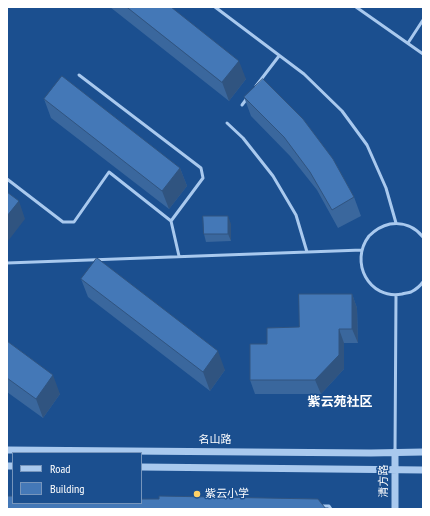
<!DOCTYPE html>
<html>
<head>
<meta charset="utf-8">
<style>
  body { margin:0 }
  #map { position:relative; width:430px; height:516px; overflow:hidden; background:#1b4f8f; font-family:"PT Sans Narrow",sans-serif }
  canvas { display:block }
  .frame { position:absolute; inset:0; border:8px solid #fff; pointer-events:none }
  .legend { position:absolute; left:12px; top:452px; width:130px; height:52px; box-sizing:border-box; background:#1b4f8f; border:1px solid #7695bc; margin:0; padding:5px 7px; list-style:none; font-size:12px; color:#fff }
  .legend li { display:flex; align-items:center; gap:8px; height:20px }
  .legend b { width:20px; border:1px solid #7695bc }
</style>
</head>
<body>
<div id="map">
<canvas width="430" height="516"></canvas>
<div class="frame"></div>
<ul class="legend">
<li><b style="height:5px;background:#a9c9ee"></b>Road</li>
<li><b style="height:11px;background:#4478b7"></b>Building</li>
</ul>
</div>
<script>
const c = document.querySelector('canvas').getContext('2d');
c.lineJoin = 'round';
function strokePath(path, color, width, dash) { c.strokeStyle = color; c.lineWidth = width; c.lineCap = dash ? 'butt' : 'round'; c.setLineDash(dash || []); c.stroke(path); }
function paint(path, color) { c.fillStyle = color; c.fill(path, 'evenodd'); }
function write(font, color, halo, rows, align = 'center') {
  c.font = font + ' "PT Sans Narrow","Noto Sans SC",sans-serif'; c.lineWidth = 3; c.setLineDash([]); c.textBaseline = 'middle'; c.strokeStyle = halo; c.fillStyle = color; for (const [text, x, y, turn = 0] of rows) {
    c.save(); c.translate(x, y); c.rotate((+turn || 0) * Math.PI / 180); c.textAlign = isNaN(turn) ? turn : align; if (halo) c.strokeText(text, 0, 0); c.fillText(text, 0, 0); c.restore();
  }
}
const service = new Path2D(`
  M215 7 304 74 342 111 367 145 386 188 396 223
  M356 7 423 54
  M408 43 423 20
  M79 75 201 168 203 178 171 221
  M256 86 279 56
  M242 105 248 97
  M227 123 243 138 273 176 296 215 307 252
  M7 179 63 222H74L109 172 171 221 179 256
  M423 237C415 227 403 222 390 224 381 226 375 230 369 236 349 262 369 300 402 294 405 293 408 293 411 292 415 290 420 286 423 282
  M7 263 362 250
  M395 452 396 295
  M321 506H329L331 509`);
const tertiary = new Path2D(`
  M7 450 371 453 423 452
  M395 452V509
  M7 466H13
  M141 467 423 470`);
const wall = new Path2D(`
  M110 7H171L246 79 229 101Z
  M244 97 354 197 361 216 338 228 317 190 290 156 251 116Z
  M44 99 180 168 187 186 169 209 51 118Z
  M231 224V241L206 242 204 234Z
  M81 279 225 370 210 391 88 297Z
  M352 294 357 308 358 343H344V369L321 394H255L250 380 267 344 299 327Z
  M7 341 60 394 43 418 7 392Z`);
const shadedWall = new Path2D(`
  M239 61 246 79 229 101 222 82Z
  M180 168 187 186 169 209 162 191Z
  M19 201 25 219 8 241 7 237V216Z
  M228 216 231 224V241L228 234Z
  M352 294 357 308 358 343 352 329Z
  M339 329 344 343V369L321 394 315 380Z
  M218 351 225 370 210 391 203 372Z
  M53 375 60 394 43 418 36 399Z`);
const building = new Path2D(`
  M127 7H171L239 61 222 82Z
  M62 76 180 168 162 191 44 99Z
  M263 79 303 119 333 159 354 197 332 210 310 172 284 137 244 97Z
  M7 192 19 201 7 216Z
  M203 216H228V234H204Z
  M97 258 218 351 203 372 81 279Z
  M299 294H352V329H339V355L315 380H250V344H267V328L299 327Z
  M7 341 53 375 36 399 7 378Z
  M7 496H13V503H141V499H159V496L318 499 326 509H7Z`);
const markers = [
  [197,494,4,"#ffd166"]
];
const streetNames = [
  ["名山路",215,440],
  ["清方路",384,481,-90]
];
const poiNames = [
  ["紫云小学",205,494]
];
const quarterNames = [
  ["紫云苑社区",340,402]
];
strokePath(service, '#a9c9ee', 3);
strokePath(tertiary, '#a9c9ee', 7);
paint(wall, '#3a679d');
paint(shadedWall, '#305480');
paint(building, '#4478b7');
strokePath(building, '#305480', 1);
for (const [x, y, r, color] of markers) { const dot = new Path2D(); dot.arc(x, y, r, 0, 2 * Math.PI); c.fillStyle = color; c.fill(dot); strokePath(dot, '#1b4f8f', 1.5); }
write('11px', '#fff', '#1b4f8f', streetNames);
write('11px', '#fff', '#1b4f8f', poiNames, 'left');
write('bold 13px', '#fff', '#1b4f8f', quarterNames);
</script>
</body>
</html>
